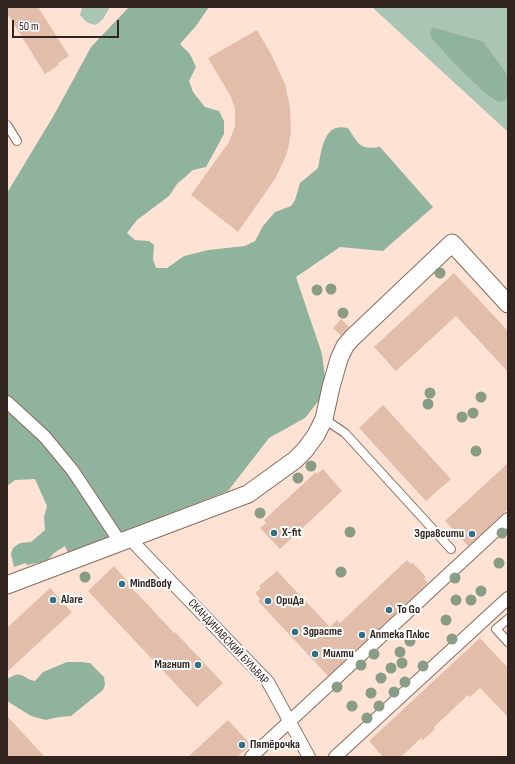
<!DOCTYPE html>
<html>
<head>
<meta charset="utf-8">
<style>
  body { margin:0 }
  #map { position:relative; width:515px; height:764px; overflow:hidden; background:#fee3d5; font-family:"Sofia Sans Condensed",sans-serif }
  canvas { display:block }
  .frame { position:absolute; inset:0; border:8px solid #32251f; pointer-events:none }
  .scale { position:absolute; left:12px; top:20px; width:107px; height:18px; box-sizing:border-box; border:2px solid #32251f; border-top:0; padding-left:5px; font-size:12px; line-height:14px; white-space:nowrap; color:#32251f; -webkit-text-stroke:3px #fff; paint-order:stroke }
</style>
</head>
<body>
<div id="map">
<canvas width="515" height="764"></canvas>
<div class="frame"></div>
<div class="scale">50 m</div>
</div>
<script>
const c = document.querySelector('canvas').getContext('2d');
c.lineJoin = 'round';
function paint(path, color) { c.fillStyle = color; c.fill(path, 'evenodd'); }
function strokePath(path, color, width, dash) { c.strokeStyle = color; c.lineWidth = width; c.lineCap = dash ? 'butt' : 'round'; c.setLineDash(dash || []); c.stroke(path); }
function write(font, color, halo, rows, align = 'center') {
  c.font = font + ' "Sofia Sans Condensed",sans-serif'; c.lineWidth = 4; c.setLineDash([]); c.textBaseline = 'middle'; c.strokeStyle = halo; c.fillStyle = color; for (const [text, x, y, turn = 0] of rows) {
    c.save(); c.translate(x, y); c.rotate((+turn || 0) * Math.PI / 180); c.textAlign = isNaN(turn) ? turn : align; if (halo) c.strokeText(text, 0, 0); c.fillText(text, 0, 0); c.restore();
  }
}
const green = new Path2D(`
  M84 7H110L103 19 96 25C88 24 85 21 80 15L82 8Z
  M372 7H508V79L506 72 483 41 432 27 430 33 505 101 508 96V132Z`);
const forest = new Path2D(`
  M129 7H209L196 26 180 44 190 54 196 67 189 81 193 92 205 107 219 111 224 121V134L206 167 193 170 177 184 169 196 137 220 127 233 135 240 149 241 154 245 153 259 156 268H167L184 256 208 250 245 246 255 241 263 226 275 212 291 206 295 200 300 183 318 168C322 150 323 122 348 128 359 144 359 150 380 147L433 207 383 251 340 247 296 277 322 354 325 378 320 399 305 418 269 438 228 491 68 553 65 546 54 553 47 561 27 565 26 563 14 567 11 554 13 548 20 543 31 542 45 530 44 517 47 506 35 479 15 480 7 486V193L54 115 91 47Z
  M432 27 483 41 506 72 508 79V96L505 101 499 102 486 94 459 68 433 40 430 33Z
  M67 662H80L90 663 104 677 105 685 103 690 71 716 59 717 46 720 31 716 7 701V679C23 669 21 678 35 681L43 672Z`);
const building = new Path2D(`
  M7 7H38L69 56 58 63 59 65 45 74 7 13Z
  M257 30 271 54 285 84 290 107 291 132 288 149 285 158 275 179 238 232 191 195 229 142 235 126V109L231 97 208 58Z
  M454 273 508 331V372L456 316 396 371 374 347Z
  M341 319 349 327 341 336 333 328Z
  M383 405 451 479 426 501 359 428Z
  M508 463V509L468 546 445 521Z
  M323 469 342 491 280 549 260 528 266 523 264 520 316 472 317 474Z
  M407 560 411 564 412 562 426 577 424 579 428 583 328 676 258 601 260 599 255 593 261 588 259 586 277 571 330 627 337 620 340 623Z
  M114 566 129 583 128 584 149 606 174 633 175 632 223 683 197 707 88 591Z
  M50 588 72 612 7 672V628Z
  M480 638 508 668V717L480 688 470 697 468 695 434 727 435 729 423 740 421 738 401 757H383L369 741Z
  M7 716 20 730 45 757H7Z
  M228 720 251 745 237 757H188Z`);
const service = new Path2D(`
  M7 125 17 141
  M324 419 345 433 451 549
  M508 619 496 629 508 642`);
const pedestrian = new Path2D(`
  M7 402 45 437 73 471 120 542
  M130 539 268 682 309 757
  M251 757 508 519
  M335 757 508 598`);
const minor = new Path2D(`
  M7 585 248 494 295 460 305 450 316 435 324 419 331 387 339 359 345 346 352 338 452 243 508 304`);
const trees = [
  [440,273],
  [331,289],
  [317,290],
  [343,313],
  [430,393],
  [481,397],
  [428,404],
  [473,413],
  [462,417],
  [476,451],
  [311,466],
  [298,478],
  [260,513],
  [350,532],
  [502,533],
  [499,563],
  [341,572],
  [85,577],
  [455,578],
  [481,591],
  [456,600],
  [471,600],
  [446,620],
  [452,639],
  [410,641],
  [400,652],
  [374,654],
  [402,663],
  [361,665],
  [423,666],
  [391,668],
  [381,678],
  [405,682],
  [337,687],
  [394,692],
  [371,693],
  [352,706],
  [379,706],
  [367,718]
];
const markers = [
  [274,533,4,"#317185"],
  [472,534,4,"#317185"],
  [122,584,4,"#317185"],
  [53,600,4,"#317185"],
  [268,601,4,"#317185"],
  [389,610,4,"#317185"],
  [295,632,4,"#317185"],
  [362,635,4,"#317185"],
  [315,654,4,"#317185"],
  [198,665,4,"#317185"],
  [242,745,4,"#317185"]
];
const poiNames = [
  ["X-fit",282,533],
  ["Здравсити",464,534,"right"],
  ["MindBody",130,584],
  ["Alare",61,600],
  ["ОриДа",276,601],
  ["To Go",397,610],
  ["Здрасте",303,632],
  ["Аптека Плюс",370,635],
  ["Милти",323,654],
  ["Магнит",190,665,"right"],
  ["Пятёрочка",250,745]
];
const streetNames = [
  ["СКАНДИНАВСКИЙ БУЛЬВАР",228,642,47]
];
paint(green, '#a9c5b4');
paint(forest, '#90b39d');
paint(building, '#e2bda9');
strokePath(service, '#896b5b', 10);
strokePath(pedestrian, '#896b5b', 14);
strokePath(minor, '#896b5b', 19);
strokePath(service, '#fff', 8);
strokePath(pedestrian, '#fff', 12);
strokePath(minor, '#fff', 17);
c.fillStyle = '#899d86';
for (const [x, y] of trees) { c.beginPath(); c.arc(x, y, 5.5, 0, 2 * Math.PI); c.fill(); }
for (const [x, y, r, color] of markers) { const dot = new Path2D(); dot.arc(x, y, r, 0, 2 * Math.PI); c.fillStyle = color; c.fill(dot); strokePath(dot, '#fff', 1.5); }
write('bold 12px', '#32251f', '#fff', poiNames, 'left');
write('12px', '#32251f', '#fff', streetNames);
</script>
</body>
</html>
